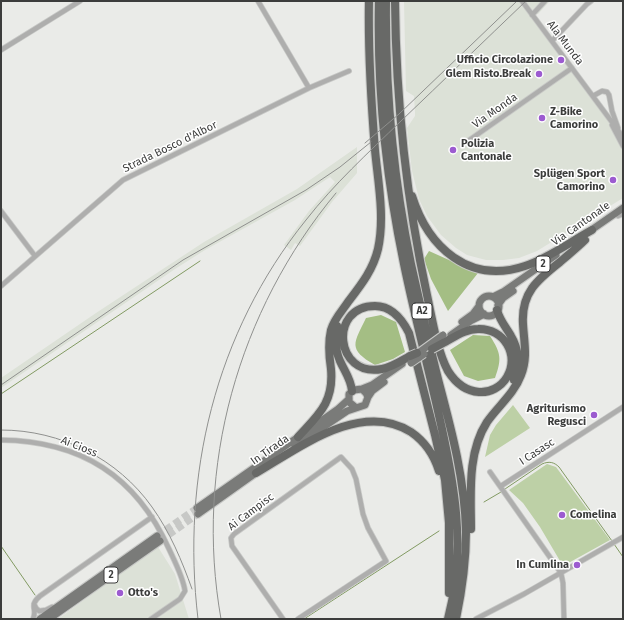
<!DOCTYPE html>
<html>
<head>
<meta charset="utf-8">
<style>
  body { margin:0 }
  #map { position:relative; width:624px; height:620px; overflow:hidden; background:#eaebe8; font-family:"Fira Sans",sans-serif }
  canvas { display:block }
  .frame { position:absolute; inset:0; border:2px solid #3c3d3c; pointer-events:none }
</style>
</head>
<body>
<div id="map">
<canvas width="624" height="620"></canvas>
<div class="frame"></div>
</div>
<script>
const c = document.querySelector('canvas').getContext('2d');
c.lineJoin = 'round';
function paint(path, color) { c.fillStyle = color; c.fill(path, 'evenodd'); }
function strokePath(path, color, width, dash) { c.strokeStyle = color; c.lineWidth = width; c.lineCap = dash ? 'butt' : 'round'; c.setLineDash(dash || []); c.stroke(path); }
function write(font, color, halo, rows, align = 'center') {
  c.font = font + ' "Fira Sans",sans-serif'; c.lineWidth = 3; c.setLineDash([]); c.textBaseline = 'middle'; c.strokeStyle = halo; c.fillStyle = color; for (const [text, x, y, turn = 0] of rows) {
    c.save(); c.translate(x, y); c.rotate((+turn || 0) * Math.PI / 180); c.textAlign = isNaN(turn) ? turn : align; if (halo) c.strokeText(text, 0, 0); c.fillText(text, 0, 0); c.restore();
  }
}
const built = new Path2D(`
  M404 1H550L538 14 533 15 623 137V198L537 251 519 258 503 260H486L467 255 456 248 441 235 427 216 419 199 412 171 407 128 415 116V112L414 96 406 91Z
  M357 147V173L332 202 300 246 295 243 291 250 284 245 309 211 335 182 330 177 295 200 205 250 175 269 1 388V378L96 313 204 242 297 189Z
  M158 547 175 574 189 619H58L122 572Z`);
const green = new Path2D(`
  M513 405 530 428 485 457 490 435 496 425Z
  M547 464 556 467 610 540 563 566 540 527 523 503 509 490Z`);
const forest = new Path2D(`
  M429 251 478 273 448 311 431 279 424 259Z
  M381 315 396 322 405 352 393 359 375 365C347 349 354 343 366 318Z
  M473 335 490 336C501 353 502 359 495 378L478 381 464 376 450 350Z`);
const stream = new Path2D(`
  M1 394 200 261
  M505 489 542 464C549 461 554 462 559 467L612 541
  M484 502 501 492
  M614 544 623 557
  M1 546 35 595
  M304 619 439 531`);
const primaryTunnel = new Path2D(`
  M157 536 197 508
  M160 541 198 514`);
const minor = new Path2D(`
  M258 1 309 88
  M522 1 623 137
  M532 15 545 1
  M552 41 587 4 591 1
  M1 50 80 1
  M593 96 602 91 607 92 609 95 612 111 618 128
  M612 125 623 146
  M468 141 572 68
  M1 211 35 256
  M618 216 623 214
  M1 286 123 180 309 88 349 71
  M1 440C81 441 136 476 169 549 175 562 183 577 185 591L180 599 151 619
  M490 472 561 573 563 583 564 619
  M501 486 623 407
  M34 604 36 608 39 611 46 610 52 607
  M33 619C38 609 28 606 40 596L152 517
  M283 619 232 546 231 538 234 534 341 457 352 469 356 479 363 514 368 528 386 561 298 619
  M476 619 524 594 623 537`);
const primary = new Path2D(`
  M587 233 623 208
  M479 306a10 10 0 1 1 20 0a10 10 0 1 1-20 0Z
  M493 297 503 292 556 255
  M498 305 503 298 513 291
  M462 322 473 314 479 306
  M451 335 472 320 484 314
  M362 389 372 385 402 364
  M368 397 372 391 384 382
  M295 446 347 411 365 405 368 397 366 393 362 389 354 390 349 394V402L355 407
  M197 508 338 409 349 399
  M198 514 260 470
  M40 619 157 536
  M49 619 160 541`);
const motorway = new Path2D(`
  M379 1C377 89 386 177 404 264 414 313 427 362 438 411 454 481 467 547 448 619
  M386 1C385 89 393 177 411 264 420 304 429 343 439 383 452 432 465 481 466 532 466 561 462 590 456 619
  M395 1C396 100 406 198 427 295 432 318 437 351 448 371 455 382 465 391 479 392 490 393 501 387 507 377 520 355 504 328 478 329 466 329 456 336 445 342
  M412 196C428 247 469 285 525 266 549 258 570 242 592 230
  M497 310C500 321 506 327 511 336 519 349 520 365 514 380
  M337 326C335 338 335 350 340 361 345 372 351 379 352 391
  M410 356C401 361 392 367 382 369 335 378 328 306 375 306 392 306 402 319 409 333L435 435 445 480 449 523V593
  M298 437C318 415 334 403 331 369 329 356 328 343 331 330 334 319 342 311 348 302 361 285 373 270 378 249 385 217 378 182 375 150 371 100 368 51 369 1
  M256 473C299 448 361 400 411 432 424 441 434 455 439 471
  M471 529C471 494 467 453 487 422 498 406 514 394 521 375 528 358 524 342 523 324 521 293 537 280 560 262 568 255 577 248 585 240`);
const rail = new Path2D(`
  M365 143 399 114 517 1
  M1 385 183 260 306 190 340 167 371 142
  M1 430C61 430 118 459 152 507 170 532 182 561 192 589
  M198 619C181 476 215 333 306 220 334 184 368 153 401 121 443 81 484 41 526 1
  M221 619C194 467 238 311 336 193`);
const primaryBridge = new Path2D(`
  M414 356 443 335
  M411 363 424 354`);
const motorwayBridge = new Path2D(`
  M432 349 445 342
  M410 356 417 353`);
const markers = [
  [561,60,4,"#9c5bd0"],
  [539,74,4,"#9c5bd0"],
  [542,118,4,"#9c5bd0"],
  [453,150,4,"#9c5bd0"],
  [613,180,4,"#9c5bd0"],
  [594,415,4,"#9c5bd0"],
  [562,515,4,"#9c5bd0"],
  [577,565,4,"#9c5bd0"],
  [120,593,4,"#9c5bd0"]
];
const shields = [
  [543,264,14],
  [422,311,20],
  [111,575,14]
];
const shieldNames = [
  ["2",543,264],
  ["A2",422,311],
  ["2",111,575]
];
const streetNames = [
  ["Ala Munda",565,43,53],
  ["Via Monda",495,111,-35],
  ["Strada Bosco d'Albor",170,147,-26],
  ["Via Cantonale",581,224,-35],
  ["Ai Cioss",79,447,22],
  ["In Tirada",270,450,-35],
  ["I Casasc",537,452,-33],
  ["Ai Campisc",251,512,-37]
];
const poiNames = [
  ["Ufficio Circolazione",553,60],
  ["Glem Risto.Break",531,74],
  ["Z-Bike",550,112,"left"],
  ["Camorino",550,125,"left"],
  ["Polizia",461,144,"left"],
  ["Cantonale",461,157,"left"],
  ["Splügen Sport",605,174],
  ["Camorino",605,187],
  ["Agriturismo",586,409],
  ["Regusci",586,422],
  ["Comelina",570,515,"left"],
  ["In Cumlina",569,565],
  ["Otto's",128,593,"left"]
];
paint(built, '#dce1d7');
paint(green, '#bdd0a6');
paint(forest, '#a4be84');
strokePath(stream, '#829a62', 1);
strokePath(primaryTunnel, '#c7c8c6', 7, [7, 3.5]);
strokePath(minor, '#c7c8c6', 6);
strokePath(primary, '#c7c8c6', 9);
strokePath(motorway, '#c7c8c6', 10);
strokePath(minor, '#aeaead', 4.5);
strokePath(primary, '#7a7b79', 7);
strokePath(motorway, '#686967', 8);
strokePath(rail, '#8f908e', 1);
strokePath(primaryBridge, '#c7c8c6', 9, []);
strokePath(motorwayBridge, '#c7c8c6', 10, []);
strokePath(primaryBridge, '#7a7b79', 7);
strokePath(motorwayBridge, '#686967', 8);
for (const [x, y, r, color] of markers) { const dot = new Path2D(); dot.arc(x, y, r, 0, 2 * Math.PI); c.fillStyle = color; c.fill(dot); strokePath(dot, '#fff', 1.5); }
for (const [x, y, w] of shields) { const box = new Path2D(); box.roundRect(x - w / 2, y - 8, w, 16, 3); c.fillStyle = '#fff'; c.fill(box); strokePath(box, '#3c3d3c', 1); }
write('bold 10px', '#3c3d3c', null, shieldNames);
write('11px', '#3c3d3c', '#fff', streetNames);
write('bold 11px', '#3c3d3c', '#fff', poiNames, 'right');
</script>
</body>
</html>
